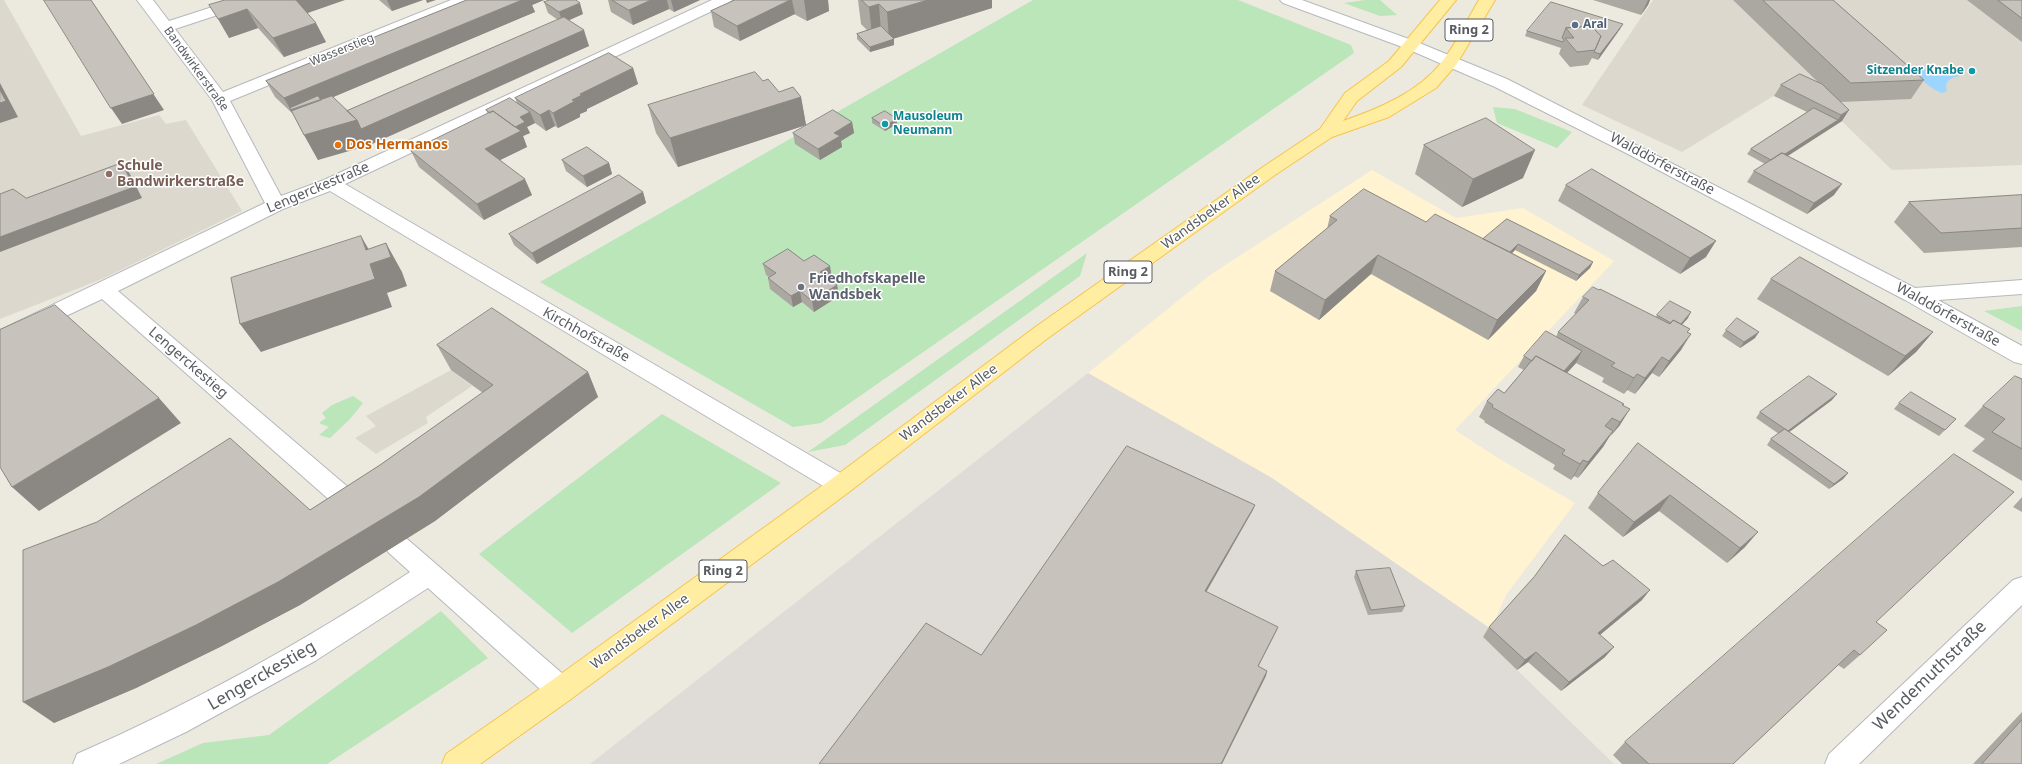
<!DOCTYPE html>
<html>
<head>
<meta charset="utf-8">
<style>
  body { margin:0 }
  canvas { display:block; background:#ece9df }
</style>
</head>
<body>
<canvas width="2022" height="764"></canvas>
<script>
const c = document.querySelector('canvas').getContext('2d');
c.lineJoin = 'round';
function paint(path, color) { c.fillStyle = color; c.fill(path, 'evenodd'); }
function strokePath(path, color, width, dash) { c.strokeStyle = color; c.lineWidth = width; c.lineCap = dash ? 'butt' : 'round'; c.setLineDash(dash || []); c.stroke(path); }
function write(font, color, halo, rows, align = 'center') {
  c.font = font + ' "Noto Sans",sans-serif'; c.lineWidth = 3; c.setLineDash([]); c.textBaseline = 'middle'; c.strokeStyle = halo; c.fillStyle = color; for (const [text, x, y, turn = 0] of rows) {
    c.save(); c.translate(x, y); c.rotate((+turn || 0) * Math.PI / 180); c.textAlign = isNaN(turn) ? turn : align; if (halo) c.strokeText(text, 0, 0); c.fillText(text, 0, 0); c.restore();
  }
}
const commercial = new Path2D(`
  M1372 170 1456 218 1523 208 1614 261 1455 430 1498 458 1575 503 1506 595 1491 629 1272 478 1088 373 1210 275Z`);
const industrial = new Path2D(`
  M1088 373 1272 478 1491 629 1483 637 1614 764H590Z`);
const education = new Path2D(`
  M0 0H4L81 136 159 115 166 124 186 120 242 211 102 279 0 319Z
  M1653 0H2022V165L1892 170 1816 96 1793 84 1682 152 1582 105Z
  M451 370 472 386 426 417 428 423 376 454 355 438 376 426 366 416Z`);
const green = new Path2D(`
  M1033 0H1238L1351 45 1354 53 821 423 793 427 540 282Z
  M1365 0H1380L1397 15 1380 16 1344 3Z
  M1493 107 1515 109 1572 132 1557 148 1497 123Z
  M1087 253 1080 276 845 445 808 452Z
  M2022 306V331L1984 311Z
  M353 396 363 403 350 419 330 438 319 435 329 427 319 423 326 418 322 413 332 405Z
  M662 414 781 483 572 633 479 554Z
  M441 611 488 658 327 764H156L203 743 269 735Z`);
const water = new Path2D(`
  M1909 65 1935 72 1946 68 1964 72 1962 76C1953 76 1943 81 1947 91L1942 93 1935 90 1902 66Z`);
const minor = new Path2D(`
  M137 0H153L169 21 234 0H257L254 3 175 29 223 92 451 0H472L469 3 230 101 281 196 324 180 712 0H732L729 3 345 184 849 478 853 485 849 492 841 495 833 492 330 191 283 209 118 291 369 505 372 512 369 519 360 522 351 519 102 299 0 347V330L265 203 212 100Z
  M1280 0H1302L1417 42 1507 79 1915 288 2022 280V294L1938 300 2022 346V364L2014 362 1905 300 1628 154 1495 87 1405 48 1283 3Z
  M397 535 406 538 571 681 575 690 571 699 561 703 551 699 428 588 315 661 186 732 119 764H73L77 754C193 703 304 642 410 572L388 552 385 545 388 538Z
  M2022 577V605L1859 764H1825L1829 754 2013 580Z`);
const major = new Path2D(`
  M1440 0H1456L1401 67 1357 101 1343 121C1378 109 1417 93 1441 63 1456 44 1467 20 1479 0H1495L1456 65 1436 88 1389 117 1332 137 1275 175 1048 338 849 492 571 699 480 764H442L446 754 551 681 833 478 1034 328 1263 167 1320 129 1345 93 1389 61Z`);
const wall = new Path2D(`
  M225 0 307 13 326 42 284 57 258 28 229 38Z
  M379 0H423L392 11Z
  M467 0H544L532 5 535 12 333 97 347 111 558 20 548 13 544 2 583 14 568 20 589 46 318 160 293 114 275 97 266 81Z
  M608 0H700L674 12 669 9 633 25 611 12Z
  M735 0H828L829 11 807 21 794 14 740 41 714 27 711 11Z
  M858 0H992V8L893 39 894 45 870 52 857 39V34L867 30 861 24Z
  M1593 0H1650L1648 5 1641 15Z
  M1733 0H1833L1924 80 1911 99 1841 102 1842 121 1788 156 1834 195 1807 214 1747 182 1754 171 1765 164 1747 154 1751 149 1807 112 1774 96 1781 85 1818 82Z
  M1967 0H2022V42Z
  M1623 24 1620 29 1598 60 1592 58 1588 65 1570 67 1559 54 1561 48 1525 36 1527 31Z
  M633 68 638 84 587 109V111L580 114V117L558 128 555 126 546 131 535 123 527 127 530 133 523 136 527 147 500 160 532 195 484 220 419 167 411 151 488 114 486 110 517 103 515 98Z
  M779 92 801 97 806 125 678 167 656 133 648 105Z
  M872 118 897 119V124L885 131 872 123Z
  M852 122 854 133 841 141 842 147 820 160 795 144 793 133Z
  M1424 145 1523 178 1462 207 1415 174Z
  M562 160 609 163 612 174 587 187 566 171Z
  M1566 185 1706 257 1680 274 1558 201Z
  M643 192 646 203 537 264 514 245 509 234Z
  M2022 195V247L1924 253 1894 222 1909 202Z
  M1330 216 1426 222 1483 239 1507 219 1593 262 1590 268 1576 281 1515 250 1512 253 1546 271 1536 291 1488 340 1371 274 1319 320 1270 291 1275 271 1327 229Z
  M804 261 832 278 830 279 837 285 839 296 814 312 802 302 793 307 770 289 768 278 769 277 766 275 763 264Z
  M1771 279 1933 332 1916 352 1888 376 1757 299Z
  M1583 297 1656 317 1657 315 1688 318 1682 325 1690 329 1687 333 1681 350 1659 377 1652 373 1635 394 1627 390 1624 394 1602 382 1604 378 1576 363 1567 373 1623 405 1620 425 1609 437 1603 447 1578 478 1574 476 1571 480 1553 469 1555 465 1484 422 1485 421 1479 417 1487 401 1504 393 1524 370 1518 367 1524 356 1556 337 1558 332 1576 314 1574 313Z
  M1726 330 1755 338 1740 348 1722 336Z
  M437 345 588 372 598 397 435 521 300 605 220 647 136 688 54 723 310 510 380 465 483 393 451 370Z
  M2022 379V481L1972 451 1985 439 1964 426 1983 406Z
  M1832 400 1789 432 1848 473 1843 479 1829 489 1767 445 1771 439 1779 434 1756 418 1760 412Z
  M1899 403 1956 419 1939 436 1894 409Z
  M1638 443 1745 547 1727 563 1659 511 1623 537 1588 508 1598 493Z
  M2022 497V512L2013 507Z
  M1356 571 1405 606 1402 612 1368 615 1354 577Z
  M1534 577 1642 600 1600 635 1605 657 1561 691 1528 662 1517 670 1483 637 1489 627Z
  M1876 622 1860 655 1844 669 1838 665 1733 764H1622L1613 755 1625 742Z
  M2022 712V764H1973Z`);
const shadedWall = new Path2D(`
  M91 0 164 110 122 124 111 108Z
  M295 0H345L302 15Z
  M387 0H423L392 11Z
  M426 0H436L427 3Z
  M522 0H544L532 5 535 12 293 114 284 98Z
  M651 0H667L669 9 633 25 629 10Z
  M671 0H700L674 12Z
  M790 0H792L795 14 740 41 737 26Z
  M804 0H828L829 11 807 21Z
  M928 0H992V8L889 40 887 12Z
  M1648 0H1650L1648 5 1641 15Z
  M580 3 583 14 563 23 559 12Z
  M879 4 881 32 872 35 869 7Z
  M247 9 258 28 229 38 218 19Z
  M316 23 326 42 284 57 273 38Z
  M1623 24 1620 29 1598 60 1600 54Z
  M584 30 589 46 370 145 318 160 304 135Z
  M894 39V45L870 52V47Z
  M633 68 638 84 587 109V111L580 114V117L558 128 553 113 580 94Z
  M0 83 18 117 0 123Z
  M801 97 806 125 678 167 670 138Z
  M549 110 555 126 546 131 540 115Z
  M1849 110 1842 121 1770 167 1774 161 1838 120 1841 115Z
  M530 112 535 123 527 127 530 133 523 136 527 147 492 164 485 149 512 128 520 117Z
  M897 119V124L885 131 884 126Z
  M852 122 854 133 841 141 842 147 820 160 818 149 834 133Z
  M1535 150 1523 178 1462 207 1473 179Z
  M122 163 130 174 142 198 0 252V237Z
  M609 163 612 174 587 187 583 176Z
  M525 179 532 195 484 220 477 204Z
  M1842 184 1834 195 1807 214 1814 203Z
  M643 192 646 203 537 264 532 253Z
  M361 236 376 262 386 243 402 272 407 286 387 293 392 307 261 352 240 324 366 250Z
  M1716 241 1706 257 1680 274 1690 258Z
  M1518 244 1515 250 1496 270 1499 264Z
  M1378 255 1371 274 1319 320 1325 300Z
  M1593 262 1590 268 1576 281 1579 275Z
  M830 266 832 278 822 284 820 272Z
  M1546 271 1536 291 1488 340 1497 320Z
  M837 285 839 296 814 312 812 301Z
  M800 291 802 302 793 307 791 296Z
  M1691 312 1688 318 1675 332Z
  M1759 332 1755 338 1740 348 1744 342Z
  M1933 332 1916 352 1888 376 1905 356Z
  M1691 334 1681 350 1659 377 1669 361Z
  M1582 351 1576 363 1555 386 1561 375Z
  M1662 357 1652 373 1635 394 1645 378Z
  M588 372 598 397 435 521 300 605 220 647 136 688 54 723 23 702Z
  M1637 374 1627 390 1624 394 1634 378Z
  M1837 394 1832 400 1784 436 1788 431Z
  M159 398 181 423 39 511 12 487Z
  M1630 409 1620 425 1610 437 1620 422Z
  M1613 431 1603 447 1578 478 1588 462Z
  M1583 460 1574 476 1571 480 1580 464Z
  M1848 473 1843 479 1829 489 1834 484Z
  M1670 495 1659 511 1623 537 1634 522Z
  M1255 505 1253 510 1204 596 1205 591Z
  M1758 532 1745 547 1727 563 1740 548Z
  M1650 590 1642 600 1590 643 1598 633Z
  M1278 627 1276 632 1256 671 1258 666Z
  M1614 647 1605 657 1561 691 1569 682Z
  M1536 652 1528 662 1517 670 1525 660Z
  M1267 671 1266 676 1222 764H1221Z`);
const building = new Path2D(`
  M44 0H91L154 94 111 108Z
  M225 0H296L316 23 273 38 247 9 218 19 209 5Z
  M467 0H522L284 98 266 81Z
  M550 0H576L580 3 559 12 544 2Z
  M612 0H651L629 10Z
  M735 0H790L737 26 711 11Z
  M862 0H928L887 12 879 4 869 7Z
  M1763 0H1833L1924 80 1851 83Z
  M1998 0H2022V18Z
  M1551 2 1623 24 1600 54 1594 52 1601 36 1591 26 1566 28 1562 38 1564 40 1563 42 1527 31Z
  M564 17 584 30 361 129 357 120 347 111Z
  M881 26 894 39 870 47 857 34Z
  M1591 26 1601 36 1595 50 1577 52 1565 38H1574L1566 28Z
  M609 53 633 68 580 94 582 95 572 100 575 101 553 113 549 110 540 115 515 98Z
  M755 72 763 81 768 79 779 92 793 87 801 97 670 138 648 105Z
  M1800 74 1822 84 1849 110 1841 115 1781 85Z
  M0 90 6 101 0 103Z
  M318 96 321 100 291 111 290 108Z
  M332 96 357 120 304 135 291 110Z
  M510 98 530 112 520 117 525 122 515 127 493 111 490 113 486 110Z
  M1814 108 1838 120 1785 154 1782 153 1771 160 1751 149Z
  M833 110 852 122 834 133 840 136 818 149 793 133Z
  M493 111 521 131 485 149 525 179 477 204 411 151Z
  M885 111 897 119 884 126 872 118Z
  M1486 118 1535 150 1473 179 1424 145Z
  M587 147 609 163 583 176 562 160Z
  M1782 153 1842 184 1814 203 1754 171Z
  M122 163 134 187 0 237V194L13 189 26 198Z
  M1592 169 1716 241 1690 258 1566 185Z
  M619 175 643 192 532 253 509 234Z
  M1364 189 1426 222 1435 214 1546 271 1497 320 1378 255 1325 300 1275 271 1337 220 1330 216Z
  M2022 195V228L1941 233 1909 202Z
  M1507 219 1593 262 1579 275 1518 244 1510 252 1483 239Z
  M361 236 366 250 386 243 391 257 370 264 375 279 240 324 231 278Z
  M788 249 804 261 814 255 830 266 820 272 837 285 812 301 800 291 791 296 768 278 776 273 763 264Z
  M1800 257 1933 332 1905 356 1771 279Z
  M1593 287 1599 290 1600 289 1670 324 1673 320 1690 329 1687 332 1691 334 1669 361 1662 357 1645 378 1637 374 1634 378 1611 366 1615 363 1558 332 1589 300 1583 297Z
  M1670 301 1691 312 1681 324 1673 320 1671 323 1657 315Z
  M55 305 159 398 12 487 0 467V330Z
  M492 308 588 372 419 497 278 582 196 625 108 667 23 702V550L97 522 230 438 310 510 380 465 493 385 437 345Z
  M1737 318 1759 332 1744 342 1726 330Z
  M1546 331 1582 351 1564 371 1536 356 1532 361 1524 356Z
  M1536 356 1624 404 1622 405 1630 409 1620 422 1612 418 1605 426 1613 431 1588 462 1583 460 1580 464 1562 454 1565 450 1492 407 1493 405 1487 401 1498 389 1504 393Z
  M1809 376 1837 394 1788 431 1760 412Z
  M2015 376 2022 379V449L1992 432 2005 419 1983 406Z
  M1911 392 1956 419 1945 430 1899 403Z
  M1785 429 1848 473 1834 484 1771 439Z
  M1638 443 1758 532 1740 548 1670 495 1634 522 1598 493Z
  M1127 446 1255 505 1205 591 1278 627 1258 666 1267 671 1221 764H819L926 623 981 655Z
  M1954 454 2014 492 1876 622 1887 630 1860 655 1854 650 1733 764H1649L1625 742Z
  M1565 535 1603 566 1613 560 1650 590 1598 633 1614 647 1569 682 1536 652 1525 660 1489 627 1534 577Z
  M1390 568 1405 606 1371 610 1356 571Z
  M2022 720V764H1982Z`);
const markers = [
  [1575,25,4,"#5c6f8a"],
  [1972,71,4,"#0f9aa8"],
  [885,124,4,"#0f9aa8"],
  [338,145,4,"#e8710a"],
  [109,174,4,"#8d6e63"],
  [801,287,4,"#6b7280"]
];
const farServicenames = [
  ["Aral",1583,25]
];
const farStreetnames = [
  ["Wasserstieg",342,50,-22],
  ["Bandwirkerstraße",196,69,54]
];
const farCulturenames = [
  ["Sitzender Knabe",1964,71],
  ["Mausoleum",893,117,"left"],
  ["Neumann",893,131,"left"]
];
const shields = [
  [1469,30,48],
  [1128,272,48],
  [723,571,48]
];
const shieldNames = [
  ["Ring 2",1469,30],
  ["Ring 2",1128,272],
  ["Ring 2",723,571]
];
const foodNames = [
  ["Dos Hermanos",346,145]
];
const streetNames = [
  ["Walddörferstraße",1662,164,28],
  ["Lengerckestraße",318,188,-23],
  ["Wandsbeker Allee",1211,212,-36],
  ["Walddörferstraße",1948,315,29],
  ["Kirchhofstraße",586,335,29],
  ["Lengerckestieg",188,363,41],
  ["Wandsbeker Allee",949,403,-37],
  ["Wandsbeker Allee",640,632,-36]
];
const educationNames = [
  ["Schule",117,166],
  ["Bandwirkerstraße",117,182]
];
const worshipNames = [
  ["Friedhofskapelle",809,279],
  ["Wandsbek",809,295]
];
const nearStreetnames = [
  ["Lengerckestieg",262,676,-30],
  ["Wendemuthstraße",1930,676,-44]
];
paint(commercial, '#fff3d1');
paint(industrial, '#dfdcd7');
paint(education, '#dcd8ce');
paint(green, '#bae6b9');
paint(water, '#9cd6ff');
strokePath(minor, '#b5b8bd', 2);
strokePath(major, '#f7c44d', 2);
paint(minor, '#fff');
paint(major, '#ffeea1');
paint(wall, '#aba8a2');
paint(shadedWall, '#8b8884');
paint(building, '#c7c3bc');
strokePath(building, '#8b8884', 1);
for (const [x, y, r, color] of markers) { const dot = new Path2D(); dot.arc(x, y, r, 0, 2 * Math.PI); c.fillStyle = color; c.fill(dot); strokePath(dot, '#fff', 1.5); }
write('bold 12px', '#4e5e75', '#fff', farServicenames, 'left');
write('12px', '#585c61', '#fff', farStreetnames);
write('bold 12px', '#0d838f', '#fff', farCulturenames, 'right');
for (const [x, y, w] of shields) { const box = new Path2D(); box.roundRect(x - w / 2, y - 11, w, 22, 3); c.fillStyle = '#fff'; c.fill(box); strokePath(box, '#585c61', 1); }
write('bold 13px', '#585c61', null, shieldNames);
write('bold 14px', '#c56008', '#fff', foodNames, 'left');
write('14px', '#585c61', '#fff', streetNames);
write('bold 14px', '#785e54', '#fff', educationNames, 'left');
write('bold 14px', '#5b616d', '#fff', worshipNames, 'left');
write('17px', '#585c61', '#fff', nearStreetnames);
</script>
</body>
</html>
